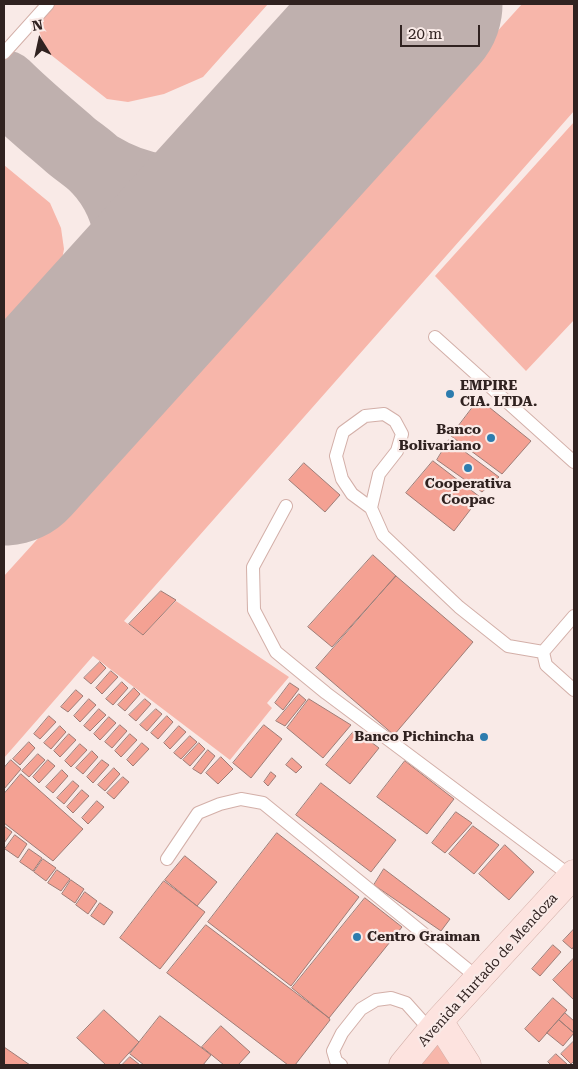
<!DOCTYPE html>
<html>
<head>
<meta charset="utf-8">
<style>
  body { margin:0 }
  #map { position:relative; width:578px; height:1069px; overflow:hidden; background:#f9eae7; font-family:"Roboto Serif",serif }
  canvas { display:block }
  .frame { position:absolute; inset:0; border:5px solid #302220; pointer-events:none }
  .north { position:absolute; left:15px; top:15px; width:50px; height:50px; -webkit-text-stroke:4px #f9eae7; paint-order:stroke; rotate:350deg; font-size:14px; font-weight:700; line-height:20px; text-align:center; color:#302220 }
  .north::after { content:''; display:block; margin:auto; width:18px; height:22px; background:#302220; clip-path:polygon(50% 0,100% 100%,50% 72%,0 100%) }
  .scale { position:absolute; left:400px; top:25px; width:80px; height:22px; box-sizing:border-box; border:2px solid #302220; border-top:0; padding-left:6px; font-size:15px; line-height:18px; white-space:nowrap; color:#302220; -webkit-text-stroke:4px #f9eae7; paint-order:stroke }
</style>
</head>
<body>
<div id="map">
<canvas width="578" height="1069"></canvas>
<div class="frame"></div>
<div class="north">N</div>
<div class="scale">20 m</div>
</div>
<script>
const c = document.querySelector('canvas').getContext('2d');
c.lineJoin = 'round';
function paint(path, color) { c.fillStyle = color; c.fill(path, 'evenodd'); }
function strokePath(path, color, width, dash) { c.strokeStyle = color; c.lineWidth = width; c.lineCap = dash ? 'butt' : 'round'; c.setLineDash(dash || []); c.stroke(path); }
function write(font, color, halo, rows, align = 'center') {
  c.font = font + ' "Roboto Serif",serif'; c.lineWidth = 4.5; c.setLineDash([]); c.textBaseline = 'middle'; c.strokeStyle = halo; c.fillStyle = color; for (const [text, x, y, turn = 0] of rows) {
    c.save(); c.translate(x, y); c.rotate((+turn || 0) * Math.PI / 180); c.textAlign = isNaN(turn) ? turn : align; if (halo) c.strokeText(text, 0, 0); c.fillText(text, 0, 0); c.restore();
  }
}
const green = new Path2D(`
  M54 4H268L203 77 164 94 128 102 107 99 46 51 39 31 42 17Z
  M522 4H574V111L124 621 143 635 176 601 289 677 267 703 272 708 230 760 93 656 4 758V576Z
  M574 122V320L526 371 435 276Z
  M4 165 50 203 61 228 64 249 57 287 4 343Z
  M438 1030 462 1065H419Z`);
const taxiway = new Path2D(`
  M4 86C24 106 47 125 69 144 78 152 90 159 98 168 135 207 142 270 118 317 109 336 94 353 82 370
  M98 167C137 191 185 200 229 182 253 173 272 155 291 138`);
const runway = new Path2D(`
  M4 455 412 4`);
const building = new Path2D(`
  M479 399 531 441 502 474 451 436Z
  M449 440 499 477 482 492 437 460Z
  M433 461 480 497 454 531 406 493Z
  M304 463 340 495 325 512 289 480Z
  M373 555 396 576 332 647 308 627Z
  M396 576 473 642 394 735 316 668Z
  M161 591 176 600 143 635 129 624Z
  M100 662 106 668 91 684 84 678Z
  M111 671 118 677 102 694 96 688Z
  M122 682 128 688 113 705 106 699Z
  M290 683 299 689 283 710 275 703Z
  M134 688 140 694 125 711 118 705Z
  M76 690 83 696 68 712 61 707Z
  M299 694 306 700 285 726 276 721Z
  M89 699 96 705 80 722 74 716Z
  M145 699 151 704 136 721 129 715Z
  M309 699 351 725 323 758 287 728Z
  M99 709 106 715 90 731 84 726Z
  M156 709 162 714 147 731 140 725Z
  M49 716 56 722 40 739 34 734Z
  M167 716 173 722 158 739 151 733Z
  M109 717 116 723 100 740 94 734Z
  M120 725 127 731 112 748 105 742Z
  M264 725 282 739 251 778 233 763Z
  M60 726 66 732 51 749 44 743Z
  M179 726 186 732 170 749 164 743Z
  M355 730 379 748 350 784 326 765Z
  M69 734 76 740 60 757 54 751Z
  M130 734 137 740 121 757 115 751Z
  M190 736 197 742 181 759 174 753Z
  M29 742 35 748 20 765 13 759Z
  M142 743 149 749 133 766 127 760Z
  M199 743 205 749 190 766 183 760Z
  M80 744 87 750 71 767 65 761Z
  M208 750 215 756 201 774 193 769Z
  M92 751 98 757 83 774 76 768Z
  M38 754 45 760 29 777 22 771Z
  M221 757 233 769 218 784 206 773Z
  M292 758 302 767 296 773 286 765Z
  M11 760 21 769 4 789V768Z
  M48 760 55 766 39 783 33 777Z
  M102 760 109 765 93 783 87 777Z
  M405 761 454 799 427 834 377 797Z
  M114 768 120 774 105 791 98 785Z
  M62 770 68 776 53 793 46 787Z
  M271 772 276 776 268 786 264 782Z
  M21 774 83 829 53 861 4 823V794Z
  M123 777 129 782 114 799 107 793Z
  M73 781 79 786 64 804 57 798Z
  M321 783 396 840 371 872 296 815Z
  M82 790 89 796 73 813 67 807Z
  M97 801 104 807 88 824 82 818Z
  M456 812 472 823 445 853 432 843Z
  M4 826 12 832 4 843Z
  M473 826 499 845 474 874 449 854Z
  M277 833 359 897 291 986 208 922Z
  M15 835 27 844 18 858 5 849Z
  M505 845 534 872 509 900 479 874Z
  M29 849 42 858 33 871 20 862Z
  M185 856 217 882 197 906 165 880Z
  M43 859 56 868 46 881 34 872Z
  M384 869 450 919 441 931 374 885Z
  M57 870 70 879 61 891 48 883Z
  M71 880 84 889 75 903 62 894Z
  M164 881 205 912 160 969 120 938Z
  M85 892 97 901 88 914 76 905Z
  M365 898 402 927 329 1018 292 988Z
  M100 903 113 912 104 925 91 916Z
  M206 925 329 1018 330 1020 295 1065H288L167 973Z
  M574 929V946L572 949 563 941Z
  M553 945 561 952 540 976 532 969Z
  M574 958V1000L553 980Z
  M553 998 567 1010 539 1042 525 1029Z
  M104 1010 139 1042 118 1065H106L77 1038Z
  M565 1013 574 1021V1033L559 1020Z
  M160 1016 211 1055 203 1065H144L130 1054Z
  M559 1020 574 1033 563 1046 547 1033Z
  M221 1026 250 1052 238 1065H224L202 1047Z
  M574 1041V1061L571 1064 561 1054Z
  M4 1047 30 1065H4Z
  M556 1054 568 1065H551L548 1062Z
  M130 1057 140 1065H122Z`);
const lane = new Path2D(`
  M4 53 48 4
  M435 337 574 462
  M286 506 253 567 254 610 276 652 326 693 572 877
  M371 508 379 474 397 451 402 434 395 421 384 414 365 416 343 432 336 456 342 479 352 494 371 508 383 535 459 607 508 646 543 652
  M574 616 543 652 546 665 574 690
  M167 859 198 813 220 804 241 799 263 803 478 978
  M341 1065 336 1061 333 1051 342 1033 361 1009 376 1000 391 998 406 1003 431 1031`);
const secondary = new Path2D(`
  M439 1021 467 1065
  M403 1065 439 1021 574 874`);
const markers = [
  [450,394,5,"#2d7cae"],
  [491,438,5,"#2d7cae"],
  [468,468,5,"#2d7cae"],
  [484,737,5,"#2d7cae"],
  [357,937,5,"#2d7cae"]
];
const poiNames = [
  ["EMPIRE",460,386],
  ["CIA. LTDA.",460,402],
  ["Banco",481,430,"right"],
  ["Bolivariano",481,446,"right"],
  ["Cooperativa",468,484,"center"],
  ["Coopac",468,500,"center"],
  ["Banco Pichincha",474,737,"right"],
  ["Centro Graiman",367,937]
];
const streetNames = [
  ["Avenida Hurtado de Mendoza",488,970,-48]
];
paint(green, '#f7b6aa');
strokePath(taxiway, '#bfb0ae', 72);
strokePath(runway, '#bfb0ae', 181);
paint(building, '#f4a193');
strokePath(building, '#9e7c76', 1);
strokePath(lane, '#d3afa8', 14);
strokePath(secondary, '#d3afa8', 29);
strokePath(lane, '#fff', 12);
strokePath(secondary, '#fde3df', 28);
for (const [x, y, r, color] of markers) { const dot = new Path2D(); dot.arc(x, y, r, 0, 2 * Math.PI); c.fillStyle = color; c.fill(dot); strokePath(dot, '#f9eae7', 2); }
write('bold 14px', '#302220', '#f9eae7', poiNames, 'left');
write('14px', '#302220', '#f9eae7', streetNames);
</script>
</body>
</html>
